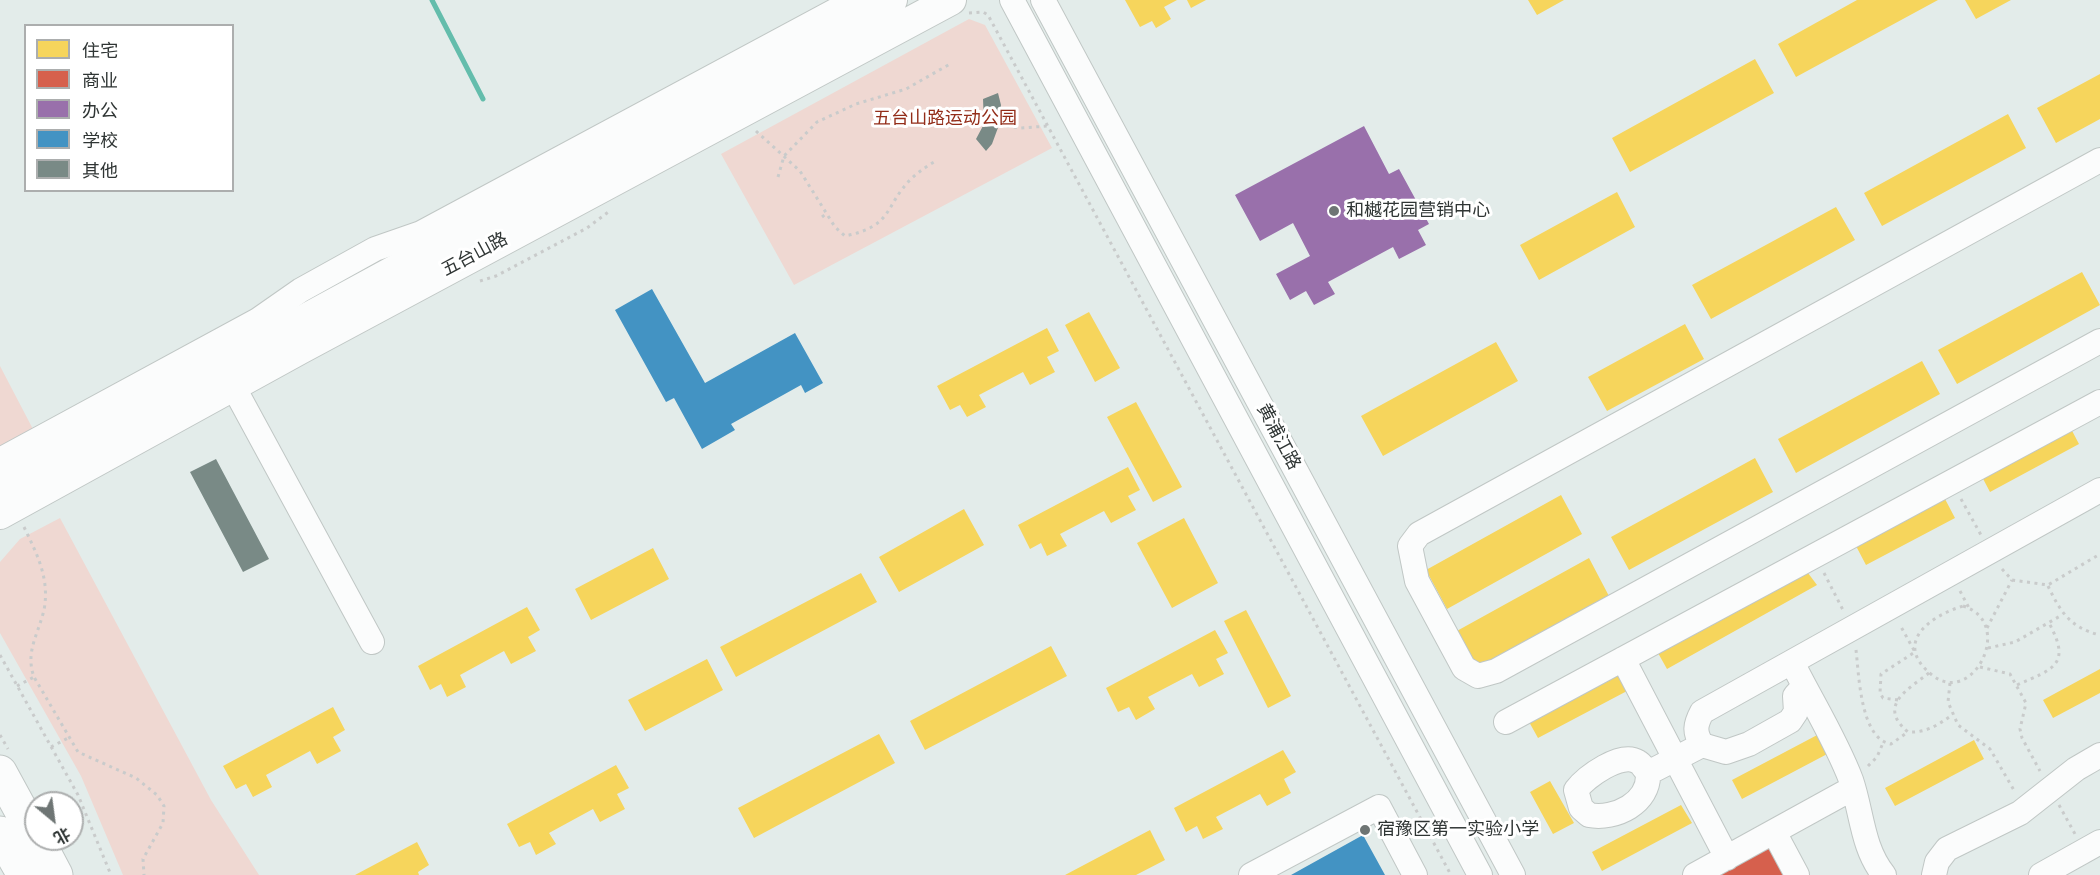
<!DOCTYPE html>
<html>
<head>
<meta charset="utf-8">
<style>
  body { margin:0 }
  #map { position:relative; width:2100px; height:875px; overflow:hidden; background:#e3ecea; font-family:Signika,"Noto Sans SC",sans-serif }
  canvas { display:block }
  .legend { position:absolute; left:24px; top:24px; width:210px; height:168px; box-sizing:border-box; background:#fff; border:2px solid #acaeae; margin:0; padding:8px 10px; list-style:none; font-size:18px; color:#2f3534 }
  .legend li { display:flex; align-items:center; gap:12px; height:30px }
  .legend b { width:30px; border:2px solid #acaeae }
  .north { position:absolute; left:24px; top:791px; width:60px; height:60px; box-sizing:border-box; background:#fff; border:2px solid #acaeae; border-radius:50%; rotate:151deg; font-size:16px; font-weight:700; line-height:24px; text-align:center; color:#2f3534 }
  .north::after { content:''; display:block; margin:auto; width:21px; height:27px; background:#6e7574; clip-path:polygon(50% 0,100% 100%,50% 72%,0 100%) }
</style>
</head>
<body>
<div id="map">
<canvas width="2100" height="875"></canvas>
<ul class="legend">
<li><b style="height:16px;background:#f6d55c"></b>住宅</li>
<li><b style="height:16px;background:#d6604d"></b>商业</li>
<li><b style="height:16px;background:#9970ab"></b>办公</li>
<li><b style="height:16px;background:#4393c3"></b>学校</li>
<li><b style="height:16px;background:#798a86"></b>其他</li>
</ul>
<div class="north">北</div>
</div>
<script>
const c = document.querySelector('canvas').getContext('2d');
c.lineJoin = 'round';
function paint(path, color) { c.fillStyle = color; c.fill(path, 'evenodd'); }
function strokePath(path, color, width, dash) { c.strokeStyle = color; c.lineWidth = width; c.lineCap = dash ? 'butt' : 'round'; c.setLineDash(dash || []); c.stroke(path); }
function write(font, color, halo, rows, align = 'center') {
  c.font = font + ' Signika,"Noto Sans SC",sans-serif'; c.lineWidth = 6; c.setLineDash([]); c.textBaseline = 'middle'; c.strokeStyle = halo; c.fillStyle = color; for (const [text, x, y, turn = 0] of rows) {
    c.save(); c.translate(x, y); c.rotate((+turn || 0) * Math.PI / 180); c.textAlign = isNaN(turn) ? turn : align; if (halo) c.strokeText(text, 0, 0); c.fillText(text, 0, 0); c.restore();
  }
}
const green = new Path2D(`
  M969 19 985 25 1052 148 794 285 721 154Z
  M0 366 35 433 0 451Z
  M60 518 211 800 259 875H123L81 776 0 633V562L20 539Z`);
const homes = new Path2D(`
  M1125 0H1177L1164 7 1171 19 1156 28 1152 21 1140 27Z
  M1187 0H1206L1191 8Z
  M1528 0H1564L1537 15Z
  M1857 0H1938L1796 77 1778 44Z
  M1965 0H2011L1976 19Z
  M1755 59 1774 93 1630 172 1612 138Z
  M2100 74V119L2056 143 2037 108Z
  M2008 114 2026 148 1882 226 1864 193Z
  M1617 192 1635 227 1539 280 1520 245Z
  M1836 207 1855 240 1711 319 1692 285Z
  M2082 272 2100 305 1957 384 1938 350Z
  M1089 312 1120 368 1095 382 1065 325Z
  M1685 324 1704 359 1607 411 1588 377Z
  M1047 328 1059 351 1047 357 1055 372 1030 385 1023 372 979 395 986 407 967 417 960 405 950 410 937 386Z
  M1496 342 1518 381 1383 456 1361 416Z
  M1922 361 1940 394 1796 473 1778 439Z
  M1136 402 1182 487 1153 502 1107 417Z
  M2069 425 2079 444 1990 492 1980 473Z
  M1755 458 1773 492 1629 570 1611 537Z
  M1128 467 1140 490 1128 496 1136 510 1111 523 1104 511 1060 534 1067 546 1047 556 1041 543 1030 549 1018 525Z
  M1561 495 1582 534 1447 609 1426 570Z
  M1945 499 1955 518 1866 565 1856 546Z
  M964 509 984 545 899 592 879 557Z
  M1184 518 1218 583 1172 608 1137 543Z
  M653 548 669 579 591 620 575 589Z
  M1589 558 1610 598 1487 665 1471 662 1455 632Z
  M1805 569 1817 585 1667 669 1658 653Z
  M861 573 877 602 736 677 720 647Z
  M527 607 540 630 528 637 536 651 511 664 504 651 460 675 466 687 447 697 441 684 430 690 418 666Z
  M1246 610 1291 696 1268 708 1224 621Z
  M1215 630 1228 653 1216 659 1224 674 1199 687 1192 674 1148 697 1155 709 1136 720 1129 707 1118 712 1106 688Z
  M1051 646 1067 676 925 750 910 721Z
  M707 659 723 690 645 731 628 700Z
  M2100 669V693L2053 718 2043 700Z
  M1617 672 1627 691 1538 738 1528 720Z
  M333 707 345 730 333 737 341 751 317 764 310 751 266 775 272 787 253 797 246 784 236 789 223 766Z
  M1821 733 1831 752 1742 799 1732 780Z
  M879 734 895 763 754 838 738 808Z
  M1974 740 1984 759 1895 806 1885 788Z
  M1283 750 1296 772 1284 779 1291 793 1267 806 1260 794 1216 817 1223 829 1203 839 1197 826 1186 832 1174 808Z
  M616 765 629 788 617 794 625 809 600 822 593 809 549 833 556 844 536 855 530 842 519 847 507 824Z
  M1550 781 1574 823 1553 834 1530 792Z
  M1681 805 1692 823 1602 871 1592 852Z
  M1150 830 1165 860 1136 875H1065Z
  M417 842 429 865 418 872 419 875H355Z`);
const shops = new Path2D(`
  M1771 846 1787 875H1718Z`);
const offices = new Path2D(`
  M1364 126 1389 174 1399 169 1429 224 1418 230 1426 245 1399 259 1393 247 1328 282 1335 294 1314 305 1306 291 1290 300 1276 274 1310 256 1293 223 1260 241 1235 195Z`);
const schools = new Path2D(`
  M652 289 705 383 795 333 823 383 805 393 801 385 731 424 735 430 702 449 674 398 666 402 615 310Z
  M1363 835 1385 875H1291Z`);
const stream = new Path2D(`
  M432 0 483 99`);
const building = new Path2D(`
  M998 93 1001 105 999 125 992 144 986 151 976 139 984 124 983 99Z
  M216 459 269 559 243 572 190 472Z`);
const path = new Path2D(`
  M969 13 983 12 988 15 1451 875
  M999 125 1021 128 1048 126
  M756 131 800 171 835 227 845 236C894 226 884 206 911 179 918 172 926 167 934 162
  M778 177 784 156 817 122 856 104 906 89 950 64
  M822 217 827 213
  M480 281 496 276 587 228 611 210
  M1961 499 1981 535
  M24 527C37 554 50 579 44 610 38 635 25 652 34 677L78 752 136 778 157 795 164 806 163 823 143 859 144 875
  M2002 569 2012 580 2048 585 2100 554
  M1824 573 1843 610
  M2048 586C2060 611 2070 628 2100 635
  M1960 591 1969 608
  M1963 606C2016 622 1973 708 1932 675 1892 643 1930 616 1963 606Z
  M1987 628 2012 580
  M1988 648 2015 642 2062 615
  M1856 650C1859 674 1860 739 1891 744L1908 732
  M0 655 78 795 111 875
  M1980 667 2010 674 2026 703 2020 729 2022 738 2040 771
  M1929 673C1907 690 1877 706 1908 732 1926 733 1938 725 1952 715
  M1950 683 1948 702 1958 725 1990 749 2015 792
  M2017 685C2053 669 2072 665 2049 623
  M17 686 34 677
  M1898 700 1883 698 1880 693 1881 674 1915 652 1900 625
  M0 735 8 749
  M51 747 68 738
  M1868 766 1877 757 1883 743
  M2059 805 2075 834`);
const minor = new Path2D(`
  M1012 0 1480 875
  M1043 0 1513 875
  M2100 160 1419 534 1410 546 1417 581 1464 668 1478 676 1496 671 2100 341
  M233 386 372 642
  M0 460 258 320 301 290 375 249 421 233 855 0
  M1623 659 1727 858
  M1797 672C1815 707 1837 743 1851 780 1862 812 1862 848 1884 875
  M1804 686 1795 696 1796 712 1790 721 1749 744 1726 752 1702 745C1694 732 1695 725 1702 712L2100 490
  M1506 722 2100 402
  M1648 773C1645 770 1642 764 1638 762 1621 751 1586 777 1576 790L1581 808 1589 815C1615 820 1650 803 1648 773L1702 745
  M1774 832 1797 875
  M1251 875 1379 807 1415 875
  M1695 875 1853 788
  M1934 875 1937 862 1947 849 2020 813 2076 769 2100 755
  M2041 875 2100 842`);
const major = new Path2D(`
  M0 485 892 0
  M0 514 300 349 951 0`);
const highway = new Path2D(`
  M0 772 36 838
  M0 833 24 875
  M37 839 56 875`);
const markers = [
  [1334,211,6,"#6e7574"],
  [1365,830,6,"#6e7574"]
];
const parkNames = [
  ["五台山路运动公园",945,119]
];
const poiNames = [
  ["和樾花园营销中心",1346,211],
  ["宿豫区第一实验小学",1377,830]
];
const streetNames = [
  ["五台山路",475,255,-28],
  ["黄浦江路",1278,437,62]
];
paint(green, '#efd8d2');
paint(homes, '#f6d55c');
paint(shops, '#d6604d');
paint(offices, '#9970ab');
paint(schools, '#4393c3');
strokePath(stream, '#64bdac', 5);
paint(building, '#798a86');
strokePath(minor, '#c0c7c5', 26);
strokePath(major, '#c0c7c5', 32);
strokePath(highway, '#c0c7c5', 35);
strokePath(path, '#c9cbcb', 3, [3, 4.5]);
strokePath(minor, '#fbfcfc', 24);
strokePath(major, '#fbfcfc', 30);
strokePath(highway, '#fbfcfc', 33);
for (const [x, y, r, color] of markers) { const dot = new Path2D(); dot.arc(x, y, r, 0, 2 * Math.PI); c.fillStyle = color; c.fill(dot); strokePath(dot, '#fff', 2); }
write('18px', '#932d19', '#fff', parkNames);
write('18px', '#2f3534', '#fff', poiNames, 'left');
write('18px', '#2f3534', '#fff', streetNames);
</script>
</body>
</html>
